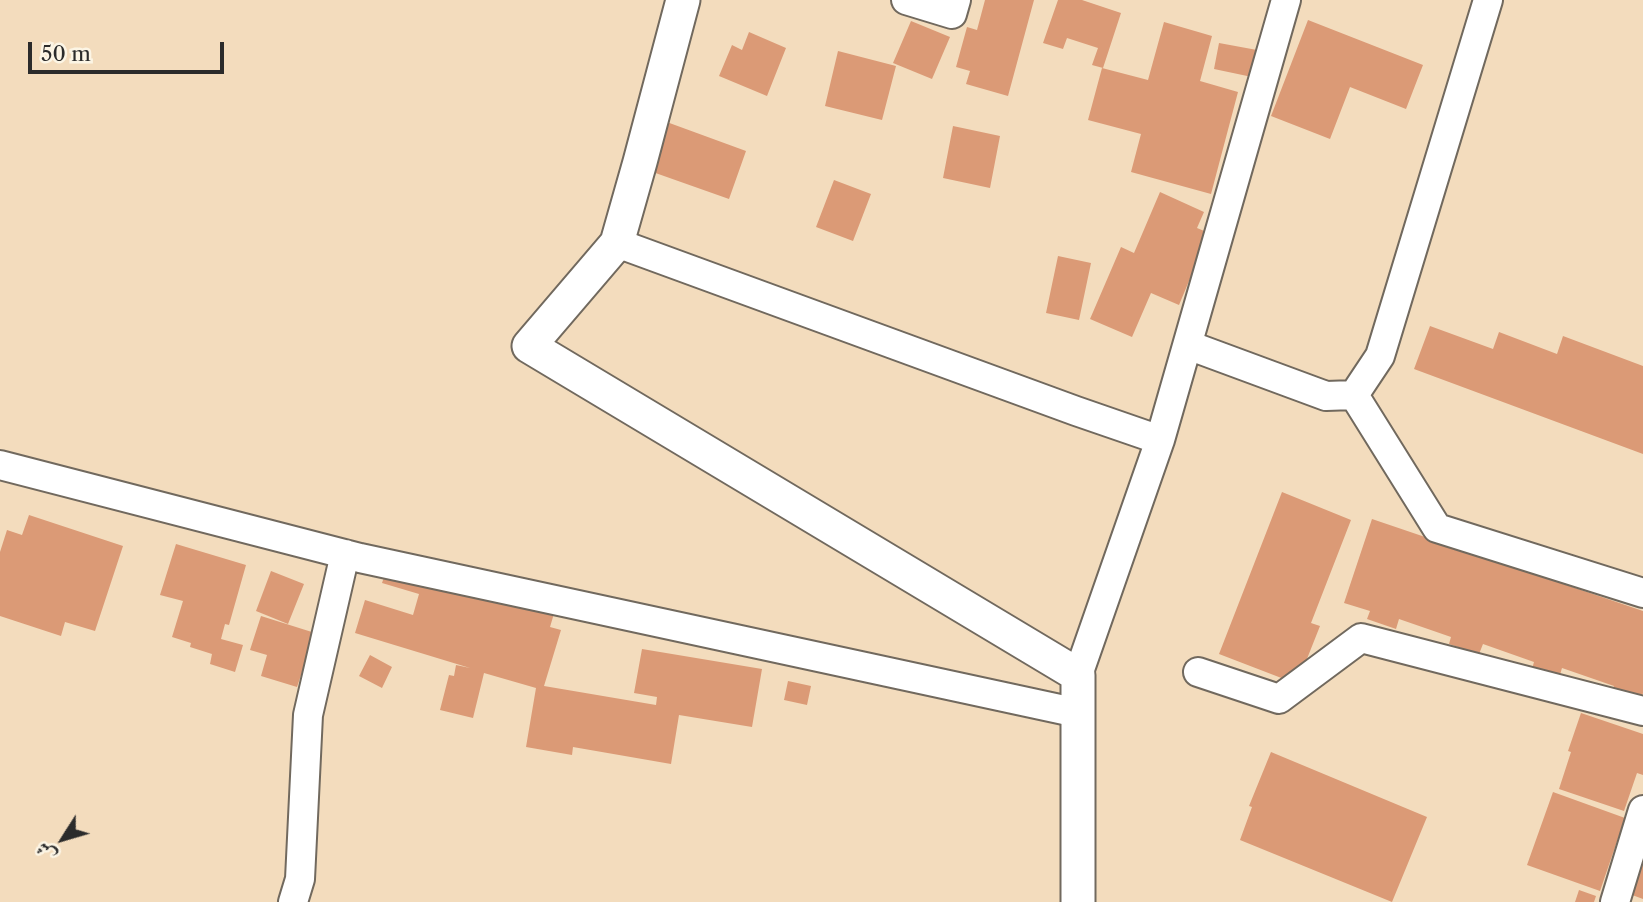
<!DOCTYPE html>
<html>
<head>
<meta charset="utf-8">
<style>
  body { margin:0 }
  #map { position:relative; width:1643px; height:902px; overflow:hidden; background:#f3dcbd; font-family:"Libre Caslon Text",Amiri,serif }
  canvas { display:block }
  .north { position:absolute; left:28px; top:804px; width:70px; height:70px; -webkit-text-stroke:5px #fcf5e5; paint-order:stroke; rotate:233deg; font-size:19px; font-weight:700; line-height:28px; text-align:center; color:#2b2b2b }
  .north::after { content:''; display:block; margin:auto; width:24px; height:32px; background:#2b2b2b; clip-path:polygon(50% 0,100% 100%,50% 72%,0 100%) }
  .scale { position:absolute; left:28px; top:42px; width:196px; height:32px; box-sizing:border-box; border:4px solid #2b2b2b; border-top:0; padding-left:9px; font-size:21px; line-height:24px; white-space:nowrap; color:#2b2b2b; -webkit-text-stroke:5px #fcf5e5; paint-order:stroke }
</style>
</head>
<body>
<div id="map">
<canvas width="1643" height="902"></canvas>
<div class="north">ش</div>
<div class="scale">50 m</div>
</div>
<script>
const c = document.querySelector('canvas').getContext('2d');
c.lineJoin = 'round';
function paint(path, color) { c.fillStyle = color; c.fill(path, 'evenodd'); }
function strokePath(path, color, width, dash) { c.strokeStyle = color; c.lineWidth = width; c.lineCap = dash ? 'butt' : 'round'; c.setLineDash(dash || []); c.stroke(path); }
const building = new Path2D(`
  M985 0H1034L1008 96 966 84 970 71 956 67 967 27 977 30Z
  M1058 0H1082L1121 13 1103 68 1092 65 1098 48 1067 38 1063 49 1043 43Z
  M1308 20 1423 65 1406 109 1350 87 1330 139 1271 116Z
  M911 21 950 37 932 79 893 63Z
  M1164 22 1212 36 1200 81 1238 92 1211 194 1131 172 1141 134 1088 120 1102 68 1148 80Z
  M749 32 786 48 767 96 719 76 732 45 742 50Z
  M1219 43 1257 50 1252 77 1214 69Z
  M838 51 896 66 882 120 825 106Z
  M664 121 746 151 729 199 647 170Z
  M953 126 1000 136 990 188 943 178Z
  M834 180 871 194 853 241 816 227Z
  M1160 192 1204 212 1197 228 1209 233 1179 305 1151 293 1132 337 1090 319 1121 247 1134 253Z
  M1058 256 1091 263 1079 320 1046 313Z
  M1430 326 1493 349 1499 332 1557 354 1563 336 1643 366V454L1414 369Z
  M1282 492 1351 520 1311 623 1320 626 1297 684 1219 654Z
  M29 515 123 546 95 631 65 622 61 636 0 616V552L7 530 22 535Z
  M1372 519 1643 611V693L1640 702 1611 693 1614 686 1562 668 1559 678 1532 669 1534 662 1483 644 1479 654 1449 644 1451 637 1399 619 1396 629 1367 619 1370 611 1344 603Z
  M176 544 246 565 229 625 225 624 221 639 243 645 235 672 210 664 212 654 190 647 191 643 172 637 183 601 160 595Z
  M411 554 558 600 550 627 561 630 544 686 656 705 657 697 634 693 642 649 762 669 752 727 679 715 671 764 573 747 572 755 526 747 536 688 484 673 473 718 440 710 449 675 454 676 456 665 470 668 355 633 365 600 413 615 419 594 382 583 387 568 406 574Z
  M271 571 304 584 288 624 256 611Z
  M261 616 315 633 297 687 261 676 267 655 250 650Z
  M370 655 392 667 382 688 359 676Z
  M788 681 811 686 807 705 784 700Z
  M1581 713 1643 734V775L1637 773 1624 811 1559 789 1571 752 1568 751Z
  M1271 752 1427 817 1392 902 1240 840 1252 807 1249 806Z
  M1553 792 1625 818 1600 891 1527 865Z
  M1643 843V899L1624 892Z
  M1579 890 1596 896 1594 902H1575Z`);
const minor = new Path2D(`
  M906 0 952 14 956 0
  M617 243 1076 411 1160 440
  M1188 345 1326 396 1354 395 1437 528 1643 593
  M1354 395 1380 356 1488 0
  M0 465 360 558 1078 713
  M1198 672 1279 699 1361 638 1643 711
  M1078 675 1160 440 1286 0
  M293 902 300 879 308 715 345 554
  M1615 902 1643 810`);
const tertiary = new Path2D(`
  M683 0 640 162 617 243 529 346 1078 675V902`);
paint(building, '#db9a76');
strokePath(minor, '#71695e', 32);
strokePath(tertiary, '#71695e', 37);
strokePath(minor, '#fff', 28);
strokePath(tertiary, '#fff', 33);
</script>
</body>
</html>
